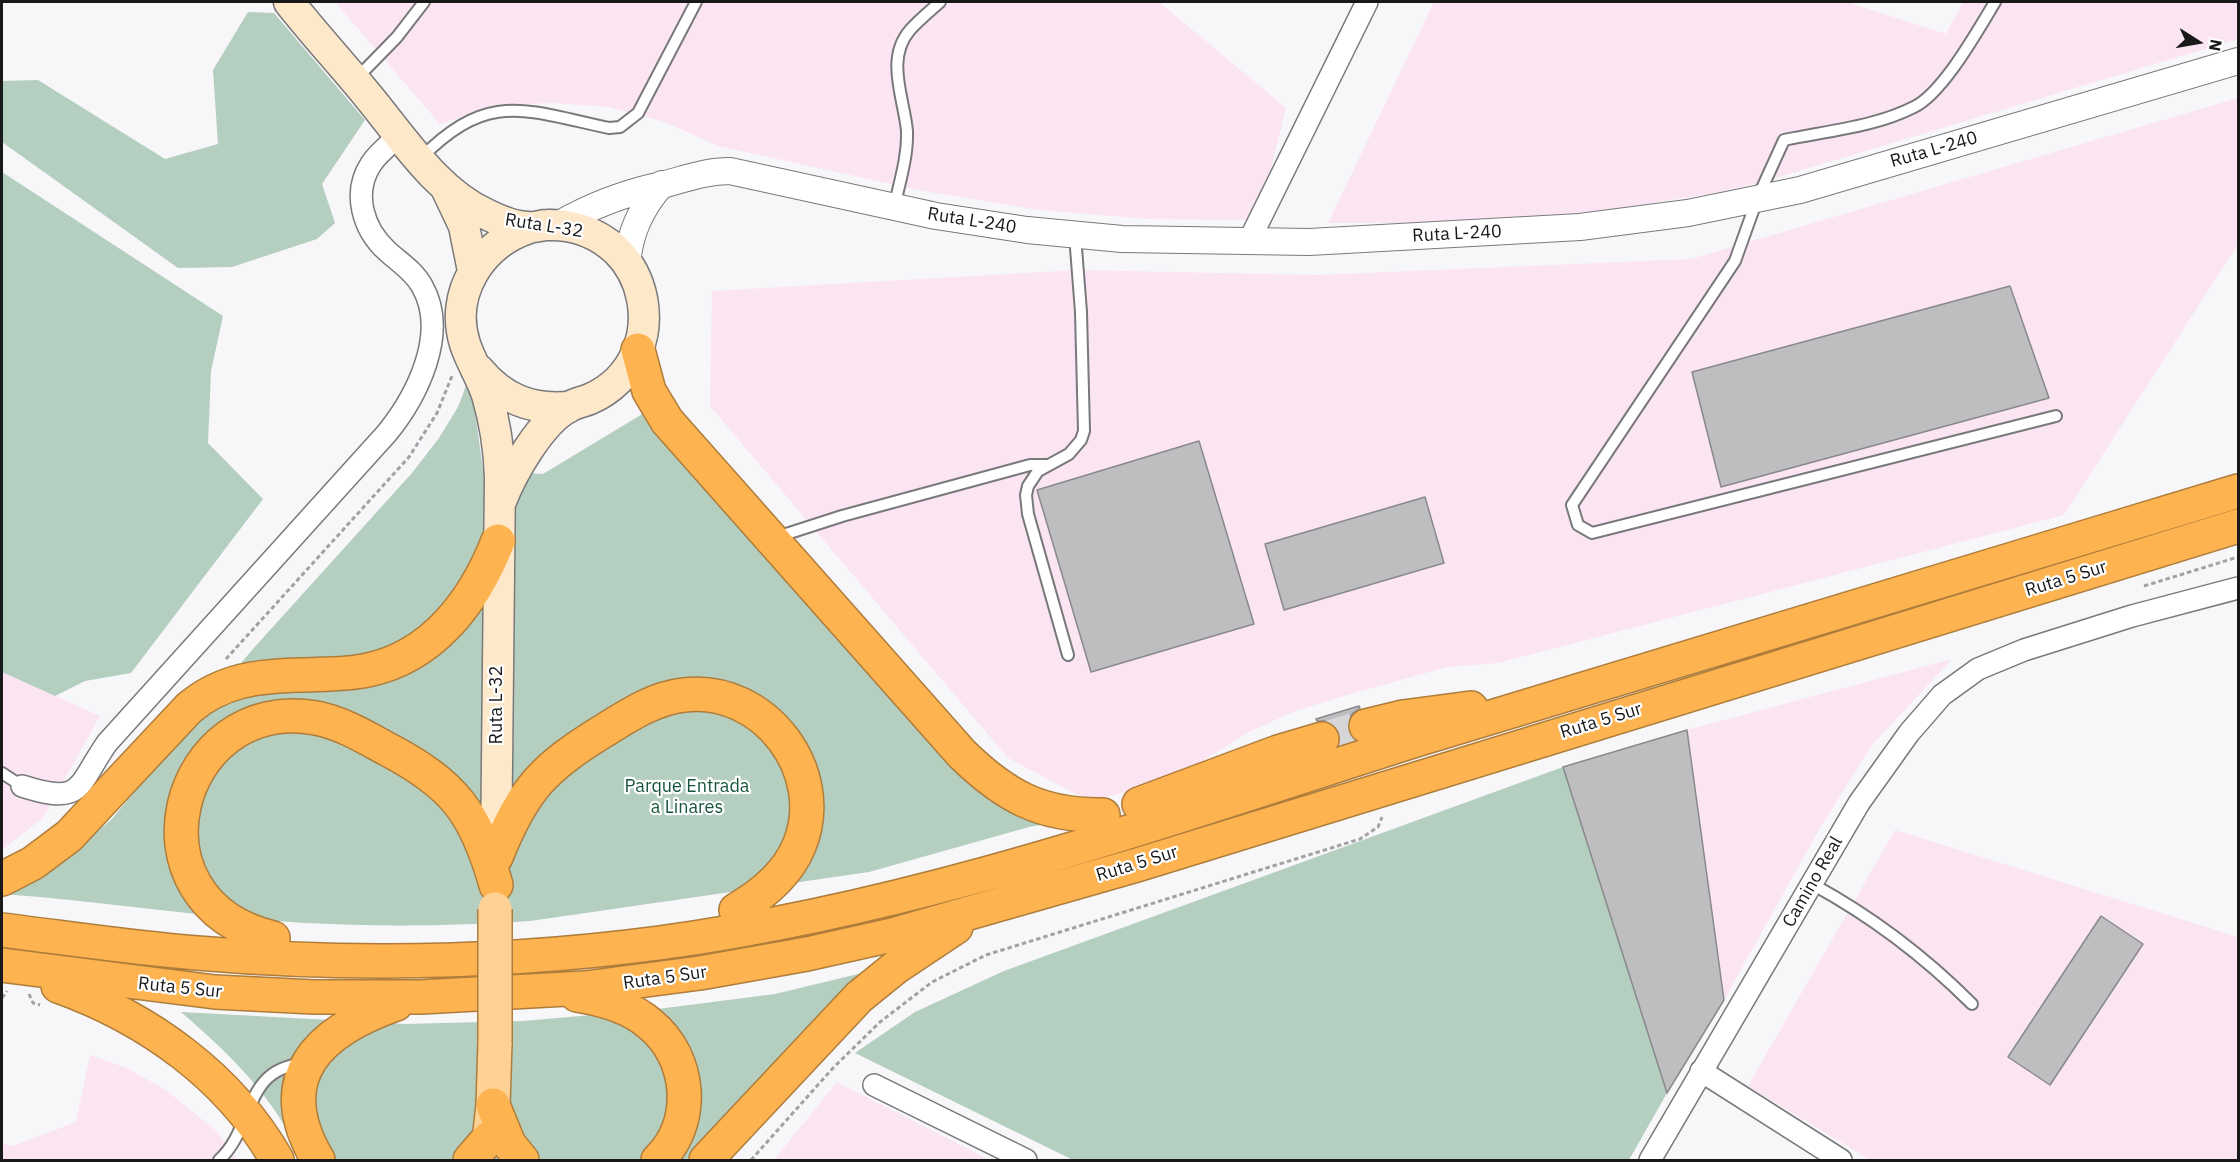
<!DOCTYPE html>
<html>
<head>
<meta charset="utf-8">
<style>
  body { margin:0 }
  #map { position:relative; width:2240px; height:1162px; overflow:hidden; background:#f7f6f9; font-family:"IBM Plex Sans",sans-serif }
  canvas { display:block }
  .frame { position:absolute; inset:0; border:3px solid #1a191a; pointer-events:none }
  .north { position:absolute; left:2168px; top:12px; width:60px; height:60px; -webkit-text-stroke:4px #fff; paint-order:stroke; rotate:101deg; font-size:16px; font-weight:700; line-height:24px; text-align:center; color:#1a191a }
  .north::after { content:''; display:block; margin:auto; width:21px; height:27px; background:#1a191a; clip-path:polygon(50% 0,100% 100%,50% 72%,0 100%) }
</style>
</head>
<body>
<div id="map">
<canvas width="2240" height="1162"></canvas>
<div class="frame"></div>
<div class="north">N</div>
</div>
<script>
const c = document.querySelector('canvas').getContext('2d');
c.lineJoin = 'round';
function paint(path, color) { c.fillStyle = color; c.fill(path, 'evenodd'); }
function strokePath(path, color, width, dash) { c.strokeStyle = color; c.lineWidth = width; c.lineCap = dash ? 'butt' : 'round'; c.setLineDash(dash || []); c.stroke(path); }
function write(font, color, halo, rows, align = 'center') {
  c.font = font + ' "IBM Plex Sans",sans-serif'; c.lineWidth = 4.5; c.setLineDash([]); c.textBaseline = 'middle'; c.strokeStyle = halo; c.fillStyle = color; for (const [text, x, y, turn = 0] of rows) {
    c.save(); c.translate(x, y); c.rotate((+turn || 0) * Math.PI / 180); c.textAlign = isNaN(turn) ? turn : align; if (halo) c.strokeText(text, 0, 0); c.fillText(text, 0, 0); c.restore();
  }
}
const industrial = new Path2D(`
  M335 2H1159L1286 108 1258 220 1148 219 1039 210 923 191 718 146 665 122 609 107 552 103 523 104 467 115 440 124Z
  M1434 2H1847L1946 34 1963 2H2238V39L1759 183 1716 193 1575 215 1451 223H1328Z
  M2238 98V244L2064 515 1498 663 1447 667 1347 695 1295 711 1249 732 1178 776 1091 802 1008 758 710 406 712 291 1078 270 1318 275 1691 259Z
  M1952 659 1872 745 1820 828 1724 1000 1687 730Z
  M2 672 100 716 43 818 2 850Z
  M1895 830 2238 937V1160H1870L1748 1086Z
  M90 1055 127 1068 166 1090 215 1130 236 1158 235 1160H2V1144L13 1146 76 1122Z
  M837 1082 990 1160H774Z`);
const green = new Path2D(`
  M248 12 274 13 365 120 322 184 335 223 317 239 232 267 178 268 2 142V81L38 80 165 159 218 144 213 70Z
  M2 172 223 316 211 371 208 443 263 499 131 673 85 681 55 696 2 672Z
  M470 375 483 470 543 474 644 413 956 760 1058 822 1029 827 869 872 530 921C457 926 380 927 306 923 204 918 103 901 2 894L72 852 111 820 252 650 412 473 439 438 458 407Z
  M1563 767 1667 1093 1629 1160H1073L855 1053 915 1012 1004 971Z
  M883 968 686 1160H303C273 1096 234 1058 181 1012L405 1024 523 1021 650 1010 775 994Z`);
const building = new Path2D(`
  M2010 286 2049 398 1721 487 1692 372Z
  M1199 441 1254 624 1091 672 1037 490Z
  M1425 497 1444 563 1284 610 1265 544Z
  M1359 706 1360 708 1353 713 1348 721V731L1354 740 1340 745V734L1335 726 1327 721H1317L1316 719Z
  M1687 730 1724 1000 1667 1093 1563 767Z
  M2101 916 2143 944 2050 1085 2008 1057Z`);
const motorwayTunnel = new Path2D(`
  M1322 739 1366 726`);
const path = new Path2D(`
  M2144 586 2238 557
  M226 659 409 457 437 413 452 376
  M29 994 33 1003 40 1005
  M2 998 7 991
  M751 1160 833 1068 880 1022 932 982 986 955 1360 839 1378 827 1382 817`);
const service = new Path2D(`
  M1995 2C1978 30 1943 93 1914 107 1875 127 1826 131 1784 140L1758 197 1735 261 1572 505 1578 525 1592 533 2056 416
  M357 78 397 37 424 2
  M420 159C488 90 524 110 609 128L620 127 638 113 696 2
  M894 208C899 184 908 157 907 131 904 98 885 59 910 30 919 20 930 11 940 2
  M777 537 842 516 1030 465H1046
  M1068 655 1028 514 1026 495 1028 486 1038 471 1069 454 1081 440 1084 431 1081 312 1075 235
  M2 773 22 786
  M1812 884C1871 916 1925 957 1972 1004
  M219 1160C254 1129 243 1069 302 1064`);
const minor = new Path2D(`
  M1248 243 1367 2
  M22 786C84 806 77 786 107 743L387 433C417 396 449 333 422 286 414 271 399 262 387 251 363 229 352 193 371 164 378 153 390 144 400 135
  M1701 1071 1841 1160
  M874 1085 1026 1160
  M1650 1160 1859 803 1909 733 1942 695 1978 669 2024 650 2132 616 2238 588`);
const tertiary = new Path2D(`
  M558 225C592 205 625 193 662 185 685 179 705 171 730 171L936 216 1027 230 1122 239 1309 242 1580 227 1688 213 1800 190 2238 61
  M627 263C630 232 641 208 662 184`);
const secondary = new Path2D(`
  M289 2C314 34 342 64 368 96 402 137 436 191 486 214 498 220 515 227 529 227 535 228 541 225 547 225 573 224 598 233 617 251 643 277 651 318 637 352 628 373 611 390 590 399 583 402 575 403 569 407 541 421 512 473 501 501
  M446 188 464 226 473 271
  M479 370C503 399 531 410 568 407
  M496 857 500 477C499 449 495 422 487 395 481 377 471 362 465 344 449 293 481 244 529 228`);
const primary = new Path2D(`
  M490 1132 493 1105 495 1043`);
const motorway = new Path2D(`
  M638 350 649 391 667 421 962 754C1005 796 1041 816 1103 815
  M1366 726 1403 717 1471 708
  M1139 804 1278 752 1322 739
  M496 857C523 789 543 768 605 730 629 715 655 698 684 695 764 685 830 772 799 846 787 875 762 895 736 910
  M2 879 33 863 69 836 189 708C222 680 258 676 300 675 322 674 346 675 368 670 434 656 475 600 498 541
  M2 930C67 938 132 948 197 953 350 966 507 963 659 943 919 908 1170 818 1419 739 1691 654 1965 574 2238 491
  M273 938C120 902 175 693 316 718 342 723 365 737 387 749 454 784 476 813 496 885
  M2 965 215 992 314 997H421L585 988 700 973 807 954 892 935 1137 865 2238 526
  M58 986C148 1018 230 1077 277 1160
  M577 995C602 999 631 1007 650 1024 691 1057 697 1123 658 1160
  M493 1105 509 1144 522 1160
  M318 1160C269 1077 319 1031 396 1004
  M470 1160 489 1138
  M706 1160 859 997 896 967 956 927`);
const primaryBridge = new Path2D(`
  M495 1043V909`);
const streetNames = [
  ["Ruta L-240",1934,150,-16],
  ["Ruta L-240",972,221,9],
  ["Ruta L-32",544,226,9],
  ["Ruta L-240",1457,234,-3],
  ["Ruta 5 Sur",2066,579,-17],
  ["Ruta L-32",497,705,-90],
  ["Ruta 5 Sur",1601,721,-17],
  ["Ruta 5 Sur",1137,864,-17],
  ["Camino Real",1813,882,-60],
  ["Ruta 5 Sur",665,978,-8],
  ["Ruta 5 Sur",180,988,6]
];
const parkNames = [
  ["Parque Entrada",687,787],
  ["a Linares",687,808]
];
paint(industrial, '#fce5f2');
paint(green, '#b4cec0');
paint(building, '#bebec1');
strokePath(building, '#89898b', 1.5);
strokePath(motorwayTunnel, '#d6d5d8', 33, [33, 16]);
strokePath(service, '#79797c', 14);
strokePath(minor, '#79797c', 24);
strokePath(tertiary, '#79797c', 28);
strokePath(secondary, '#79797c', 33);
strokePath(primary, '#ae7d3c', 36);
strokePath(motorway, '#ae7d3c', 36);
strokePath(path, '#a2a1a3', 3, [4.5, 3]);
strokePath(service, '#fff', 10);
strokePath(minor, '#fff', 21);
strokePath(tertiary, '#fff', 26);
strokePath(secondary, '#fee8ca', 30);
strokePath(primary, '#fed195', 33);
strokePath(motorway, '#fdb34f', 33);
strokePath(primaryBridge, '#ae7d3c', 36, []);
strokePath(primaryBridge, '#fed195', 33);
write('18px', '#1a191a', '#fff', streetNames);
write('18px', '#16553b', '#fff', parkNames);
</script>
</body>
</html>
